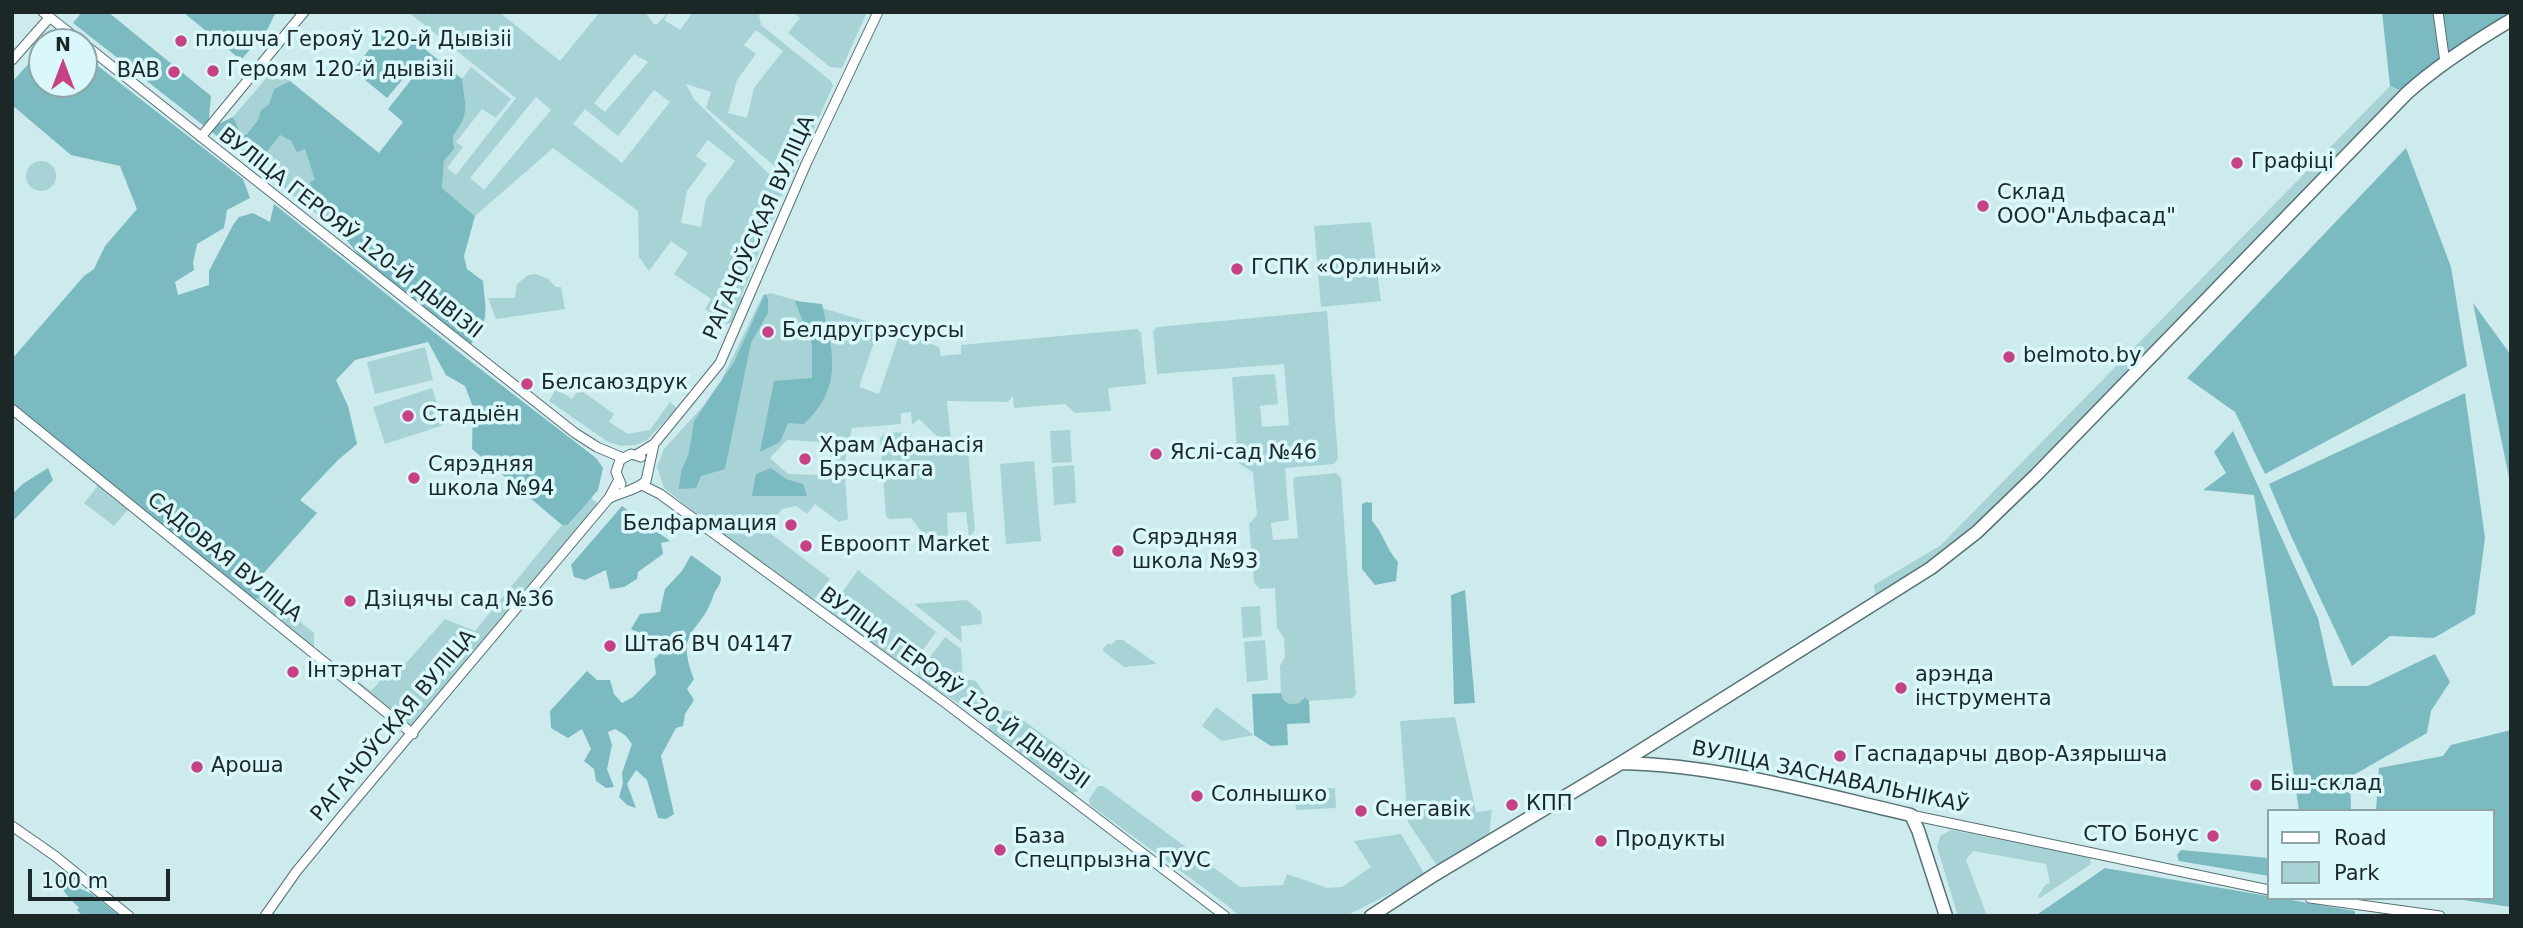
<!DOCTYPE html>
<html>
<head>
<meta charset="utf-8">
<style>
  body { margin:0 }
  #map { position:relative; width:2523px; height:928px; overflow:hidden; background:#cdebed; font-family:"DejaVu Sans",sans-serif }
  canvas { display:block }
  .frame { position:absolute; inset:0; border:14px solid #1c2728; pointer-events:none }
  .legend { position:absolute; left:2267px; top:809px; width:228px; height:91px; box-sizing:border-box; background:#daf8fb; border:2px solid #8ea4a7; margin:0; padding:9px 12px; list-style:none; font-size:21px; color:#1c2728 }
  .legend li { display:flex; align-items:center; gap:14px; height:35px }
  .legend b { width:35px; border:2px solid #8ea4a7 }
  .north { position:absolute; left:28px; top:28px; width:70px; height:70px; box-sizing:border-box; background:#daf8fb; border:2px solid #8ea4a7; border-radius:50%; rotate:0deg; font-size:19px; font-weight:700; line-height:28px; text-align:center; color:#1c2728 }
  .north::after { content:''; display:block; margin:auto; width:24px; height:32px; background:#c74285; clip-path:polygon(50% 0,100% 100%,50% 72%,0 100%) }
  .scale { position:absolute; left:28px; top:869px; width:142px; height:32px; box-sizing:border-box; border:4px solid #1c2728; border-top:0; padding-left:9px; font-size:21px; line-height:24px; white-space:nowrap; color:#1c2728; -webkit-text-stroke:5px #daf8fb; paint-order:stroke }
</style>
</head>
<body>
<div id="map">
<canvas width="2523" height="928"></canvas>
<div class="frame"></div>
<ul class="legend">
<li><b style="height:9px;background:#fff"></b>Road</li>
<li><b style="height:19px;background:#a7d3d6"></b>Park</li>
</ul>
<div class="north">N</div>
<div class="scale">100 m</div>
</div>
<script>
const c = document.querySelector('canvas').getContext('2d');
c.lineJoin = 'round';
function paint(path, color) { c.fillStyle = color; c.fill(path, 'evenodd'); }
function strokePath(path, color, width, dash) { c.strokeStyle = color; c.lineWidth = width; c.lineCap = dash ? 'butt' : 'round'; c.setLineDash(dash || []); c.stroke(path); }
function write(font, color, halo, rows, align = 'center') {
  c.font = font + ' "DejaVu Sans",sans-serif'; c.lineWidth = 7; c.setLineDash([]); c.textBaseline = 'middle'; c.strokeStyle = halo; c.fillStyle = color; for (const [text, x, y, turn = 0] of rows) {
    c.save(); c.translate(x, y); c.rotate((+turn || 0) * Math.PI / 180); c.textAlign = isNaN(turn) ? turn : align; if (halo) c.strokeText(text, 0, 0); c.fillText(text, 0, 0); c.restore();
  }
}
const green = new Path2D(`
  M408 12H424L428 15 431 12H499L560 61 600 12H645L654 24H657L666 15 665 12H669L664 20 680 30 693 12H767L759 15 761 25 831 81 833 86 793 174 789 176 785 175 706 108 711 92 686 84 694 99 780 185 784 191 741 296 744 298 734 322 727 324 705 309 711 299 674 274 688 253 671 241 649 271 639 257 638 211 553 148 475 216 442 188 444 161 454 149 453 136C471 112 465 106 462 79L471 67 511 99 496 118 482 109 456 142 463 147 447 168 456 175 516 98ZM756 30 783 51 754 88 747 118 728 113 737 80 756 54 744 45ZM634 54 648 62 605 112 594 103ZM654 90 670 102 622 163 573 124 585 109 618 136ZM536 97 551 110 484 190 470 178ZM708 140 735 161 706 199 701 227 681 223 687 191 707 164 696 156Z
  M793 12H867L842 68 830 67 788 33 800 18Z
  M274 69 290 81 274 89 269 104 261 110 258 120 247 134 237 137 238 127 233 117Z
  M2390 86 2407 93 1977 532 1876 601 1874 585 1941 545Z
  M280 135 305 149 316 180 334 217 347 214 355 221 342 234 259 169 267 163 266 153Z
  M26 176a15 15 0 1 1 30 0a15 15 0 1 1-30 0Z
  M1371 222 1381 301 1321 307 1314 226Z
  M536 274 548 279 556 287H561L565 309 496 319 488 298H515L517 284 528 275Z
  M771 293 880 325 859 387 879 394 900 332 939 347 941 356 961 354V345L1137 329 1141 333 1146 384 1108 388 1111 411 1075 413 1065 404 1014 408 1013 396 1008 402 947 401 951 441H942L919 419 912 425 911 412 901 413V424L852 428 844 465 848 519 839 522 815 504 807 514 796 506 782 509 766 530 830 579 810 604 664 488 657 467 664 449 704 405 722 379 763 295ZM787 440 821 442 830 455V464L817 475 788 474 770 458Z
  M1327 311 1338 459 1334 464 1285 468 1289 520 1271 523 1273 540 1298 538 1293 480 1295 477 1336 473 1341 478 1356 694 1352 698 1309 701 1305 697 1299 703 1293 705 1284 701 1281 695 1280 666 1285 657 1284 638 1277 628 1275 588 1260 589 1254 583 1249 524 1257 515 1253 472 1238 463 1232 377 1275 374 1278 404 1260 406 1262 427 1289 425 1284 364 1157 374 1153 331 1157 327Z
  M425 347 433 380 375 394 367 362Z
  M432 388 444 425 385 444 373 407Z
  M556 389 572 399 579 389 614 414 609 422 628 434 650 430 670 402 677 408 647 440 636 445 621 446 608 442 549 401Z
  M1070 430 1072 462 1052 463 1050 431Z
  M907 432 930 454 968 451 975 530 969 537 966 512 947 513 948 533 945 539 928 540 911 518 890 519 886 516 880 438 885 433Z
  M1034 461 1041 541 1006 544 1000 464Z
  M1074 465 1076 503 1054 505 1052 467Z
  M101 482 132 505 114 526 84 503Z
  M590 497 601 506 412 729 251 600 253 584 314 633V647L371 691 395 664 407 662 445 619 475 631 555 533 562 525H569Z
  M858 570 936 632 909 669 829 611Z
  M967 600 981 612 982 624 961 626 962 642 914 604Z
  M1260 606 1262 636 1243 638 1241 607Z
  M945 637 961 649 963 679 976 681C987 698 990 699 978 716L916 676Z
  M1116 640H1123L1157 664 1124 667 1102 650 1108 643 1111 645Z
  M1265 640 1268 680 1247 682 1244 642Z
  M1216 707 1254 735 1222 741 1202 726Z
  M1000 710 1011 711 1090 770C1090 781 1083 791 1072 793L989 732V725Z
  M1455 717 1476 812 1492 810 1489 836 1441 864H1436L1408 822 1400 721Z
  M1098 786H1103L1240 887 1283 885 1287 874 1327 888 1342 887 1371 867 1354 841 1401 834 1424 873 1395 891 1346 916H1239L1227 905 1090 805 1089 799Z
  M1335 788 1336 808 1296 810 1294 790Z
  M1951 830 2090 857 2091 864 2040 898 2038 896 2046 884 2050 883 2046 864 1973 851 1966 860 1987 916H1958L1937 847 1940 836Z`);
const forest = new Path2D(`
  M82 12H108L211 96 208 129 233 117 238 127V137L247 134 258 120 261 110 269 104 274 89 290 81 379 153 403 122 388 109 423 65 418 61 387 98 353 70 383 32 393 40 401 30 462 79C465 106 471 112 453 136L454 149 444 161 442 188 475 216 464 256 467 269 483 281C485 308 491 321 471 344L364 262 342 234 354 221 347 214 334 217 326 201 314 194 310 182 315 180 305 149 297 152 291 141 280 135 266 153 267 163 259 169 73 23Z
  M183 12H276L267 30 241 60Z
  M2382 12H2511V20L2407 93 2390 86Z
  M42 49V84H84V55L243 179 250 198 227 210 224 228 197 244 193 263 194 270 175 282 178 295 209 285V271L233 225 239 217 253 213 270 222 274 204 470 361 596 458 603 468 598 490 568 525H562L472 449 473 407 465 386 446 375 428 342 355 360 336 380 348 406 357 444 338 460 300 500 317 513 254 584 259 598 251 600 12 406V359L84 276 94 269 105 246 137 209 120 166 71 155 12 105V82Z
  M2406 148 2451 267 2467 366 2265 474 2235 412 2187 378Z
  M765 294 768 299V313L751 343 725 469 701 476 696 488 679 489 681 471 689 453 694 421 734 362Z
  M795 301 822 304C833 352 844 386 804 424L788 423 780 442 760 452 774 381 812 378V345Z
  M2473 303 2511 355V487Z
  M2465 393 2485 538 2475 614 2434 638 2390 636 2352 666 2291 536 2269 484Z
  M2233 431 2318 618 2333 686H2368L2435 654 2450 682 2431 711 2427 733 2350 777 2351 811H2299L2254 495 2203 490 2226 473 2214 452Z
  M48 468 53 480 12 522V494L24 483Z
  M771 468 786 479 803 484 807 496H752L756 474Z
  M1366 502 1372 503V521C1384 534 1386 549 1398 562L1396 581 1375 585 1362 569V504Z
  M622 506 670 541 661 543 663 554 638 572 637 579 624 587 610 589 606 570 585 580 574 577 571 565Z
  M691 555 721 577C721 586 715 589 713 597 699 636 675 628 694 679L687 689 694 700 685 714 683 726 676 728 661 756 674 814 666 819 658 818 647 780 636 770 627 784 636 808 627 805 619 797 623 783 622 773 632 744 625 735 615 729 608 732 612 745 607 769 614 787 606 788 596 781 594 769 584 761 591 749 582 729 568 738 551 728 550 711 587 671 597 680H610L614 694 622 703 633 697 656 674 654 659 663 651 662 645C653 637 642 635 631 629L640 614 660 612 665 589 682 571Z
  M1465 590 1475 703 1454 704 1451 595Z
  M1281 693C1282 702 1289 706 1299 703L1305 697 1309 701 1310 723 1287 724 1288 745 1271 746 1254 735 1252 694Z
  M2511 730V907L2449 898H2493V811H2376L2379 768 2443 756 2451 745Z
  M2181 850 2269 858V876L2179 861 2177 855Z
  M2105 868 2355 911V916H2035Z
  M59 879 92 894 120 916H83L77 910 79 908 65 893Z`);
const minor = new Path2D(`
  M43 12 81 42
  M2438 12 2445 63
  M84 44 575 433 597 447 623 458
  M12 60 50 17
  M201 137 304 12
  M12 409 413 734
  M636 455 654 444 720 363 806 164 878 12
  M621 484 616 472 620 460 631 454 641 457
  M642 485 660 494 943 701 1225 916
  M610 498C622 492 637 490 646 481L654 444
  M1911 815 2269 890
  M12 826 55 856 129 916
  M2310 898 2440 916
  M265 916 296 872 341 817 609 498 618 481`);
const major = new Path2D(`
  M1621 763C1720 765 1815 793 1911 815L1918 830 1946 916
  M1371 916 1434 875 1621 763 1931 568 1977 532 2036 475 2407 93C2438 65 2474 42 2511 20`);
const markers = [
  [181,41,7,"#c74285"],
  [213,71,7,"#c74285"],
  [174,72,7,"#c74285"],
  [2237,163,7,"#c74285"],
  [1983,206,7,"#c74285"],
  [1237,269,7,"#c74285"],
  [768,332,7,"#c74285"],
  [2009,357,7,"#c74285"],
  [527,384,7,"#c74285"],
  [408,416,7,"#c74285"],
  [1156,454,7,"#c74285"],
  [805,459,7,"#c74285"],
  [414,478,7,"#c74285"],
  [791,525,7,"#c74285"],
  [806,546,7,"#c74285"],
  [1118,551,7,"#c74285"],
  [350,601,7,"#c74285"],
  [610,646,7,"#c74285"],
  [293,672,7,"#c74285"],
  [1901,688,7,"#c74285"],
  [1840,756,7,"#c74285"],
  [197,767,7,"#c74285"],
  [2256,785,7,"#c74285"],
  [1197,796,7,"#c74285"],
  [1512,805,7,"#c74285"],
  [1361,811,7,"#c74285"],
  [2213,836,7,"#c74285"],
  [1601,841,7,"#c74285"],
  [1000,850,7,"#c74285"]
];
const poiNames = [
  ["плошча Герояў 120-й Дывізіі",195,41],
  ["Героям 120-й дывізіі",227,71],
  ["ВАВ",160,72,"right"],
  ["Графіці",2251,163],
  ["Склад",1997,194],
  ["ООО\"Альфасад\"",1997,218],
  ["ГСПК «Орлиный»",1251,269],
  ["Белдругрэсурсы",782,332],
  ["belmoto.by",2023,357],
  ["Белсаюздрук",541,384],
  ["Стадыён",422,416],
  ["Храм Афанасія",819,447],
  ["Брэсцкага",819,471],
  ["Яслі-сад №46",1170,454],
  ["Сярэдняя",428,466],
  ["школа №94",428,490],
  ["Белфармация",777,525,"right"],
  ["Сярэдняя",1132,539],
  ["школа №93",1132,563],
  ["Евроопт Market",820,546],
  ["Дзіцячы сад №36",364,601],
  ["Штаб ВЧ 04147",624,646],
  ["Інтэрнат",307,672],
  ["арэнда",1915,676],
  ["інструмента",1915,700],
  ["Гаспадарчы двор-Азярышча",1854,756],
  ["Ароша",211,767],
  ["Біш-склад",2270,785],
  ["Солнышко",1211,796],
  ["КПП",1526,805],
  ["Снегавік",1375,811],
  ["СТО Бонус",2199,836,"right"],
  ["База",1014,838],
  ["Спецпрызна ГУУС",1014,862],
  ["Продукты",1615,841]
];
const streetNames = [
  ["РАГАЧОЎСКАЯ ВУЛІЦА",760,228,-66],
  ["ВУЛІЦА ГЕРОЯЎ 120-Й ДЫВІЗІІ",350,234,38],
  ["САДОВАЯ ВУЛІЦА",224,558,39],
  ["ВУЛІЦА ГЕРОЯЎ 120-Й ДЫВІЗІІ",954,689,36],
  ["РАГАЧОЎСКАЯ ВУЛІЦА",394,726,-50],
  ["ВУЛІЦА ЗАСНАВАЛЬНІКАЎ",1830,778,12]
];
paint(green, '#a7d3d6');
paint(forest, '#7bbac0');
strokePath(minor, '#567073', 11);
strokePath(major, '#567073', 15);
strokePath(minor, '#fff', 9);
strokePath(major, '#fff', 12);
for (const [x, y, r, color] of markers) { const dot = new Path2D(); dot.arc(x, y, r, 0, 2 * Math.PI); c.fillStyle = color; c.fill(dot); strokePath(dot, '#daf8fb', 2.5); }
write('21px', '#1c2728', '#daf8fb', poiNames, 'left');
write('21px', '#1c2728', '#daf8fb', streetNames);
</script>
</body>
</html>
